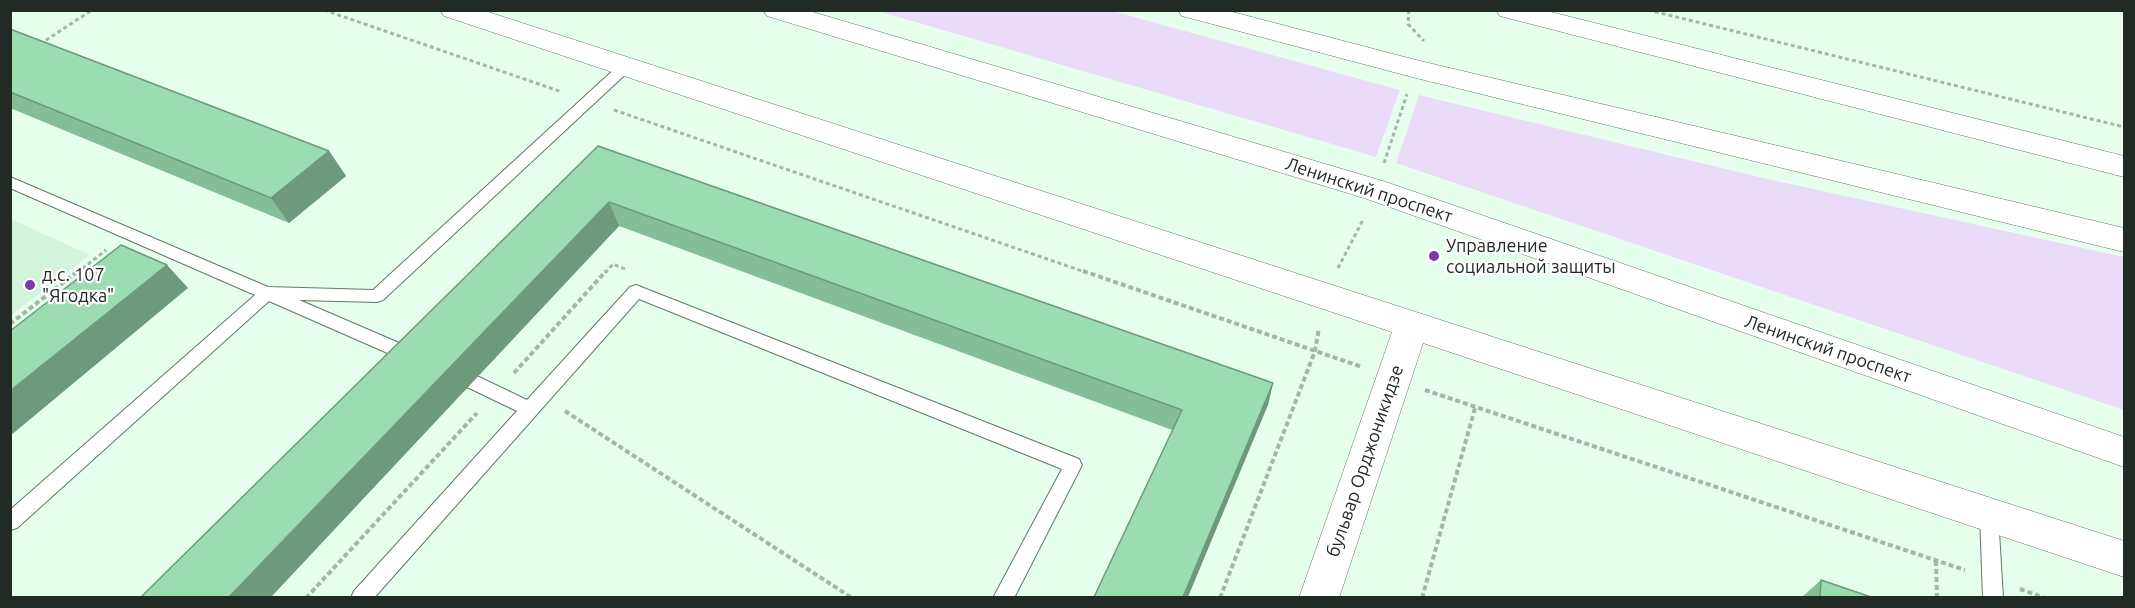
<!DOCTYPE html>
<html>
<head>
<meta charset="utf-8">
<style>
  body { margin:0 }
  #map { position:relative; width:2135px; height:608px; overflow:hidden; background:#e6ffed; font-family:Ubuntu,sans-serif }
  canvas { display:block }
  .frame { position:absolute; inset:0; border:12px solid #212a24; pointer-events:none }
</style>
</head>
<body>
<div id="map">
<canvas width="2135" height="608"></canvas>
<div class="frame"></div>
</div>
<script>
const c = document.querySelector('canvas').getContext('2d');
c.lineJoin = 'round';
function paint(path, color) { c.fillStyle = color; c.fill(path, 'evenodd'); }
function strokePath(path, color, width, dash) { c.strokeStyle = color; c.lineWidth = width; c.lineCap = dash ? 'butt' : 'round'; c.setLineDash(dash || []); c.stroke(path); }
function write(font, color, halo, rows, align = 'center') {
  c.font = font + ' Ubuntu,sans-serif'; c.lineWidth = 4.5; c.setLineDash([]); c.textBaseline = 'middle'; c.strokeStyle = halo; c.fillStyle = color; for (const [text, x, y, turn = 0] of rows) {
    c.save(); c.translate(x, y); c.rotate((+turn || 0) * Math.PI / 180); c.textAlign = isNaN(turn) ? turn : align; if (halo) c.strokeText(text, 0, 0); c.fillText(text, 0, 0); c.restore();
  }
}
const built = new Path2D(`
  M11 219 90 255 11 315Z`);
const green = new Path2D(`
  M878 11H1112L1400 90 1376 157Z
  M1419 95 1763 178 2124 257V410L1396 163Z`);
const pathFar1 = new Path2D(`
  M324 10 562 92
  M1409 10 1408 24 1424 41
  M1648 10 2124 127
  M40 44 92 10
  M614 110 1088 273
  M1384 163 1407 94
  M1338 268 1364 218
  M77 273 106 250
  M605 273 613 264 625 269`);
const path = new Path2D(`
  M1083 271 1362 367
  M10 324 78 271
  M514 373 606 271
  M1425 390 1965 570
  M565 411 852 598
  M1936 561 1937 598
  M2020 589 2045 598
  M306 598 477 413
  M1220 598 1315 351 1319 328
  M1422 598 1475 408`);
const service = new Path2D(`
  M624 63 631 68 629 71 383 300 377 302 299 300 420 352 423 357 420 362 414 364 408 362 269 301 17 528 10 530V510L255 295 10 188V177L268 287 373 290 619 65Z
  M636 285 1079 459 1082 465 1014 598H993L1062 469 639 299 374 598H351L354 591 517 411 467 387 464 382 467 377 473 375 479 377 527 400 630 287Z
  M1989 507 1996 509 1998 515 2003 598H1983L1980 515 1982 509Z`);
const minor = new Path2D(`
  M440 10H482L2124 541V577L1423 343 1339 598H1299L1392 332 444 16Z
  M1496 10H1543L2124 156V177L1500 16Z`);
const secondary = new Path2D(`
  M763 10H806L1386 182 2124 437V467L1364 198 767 16Z
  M1178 10H1225L1416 60 2124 228V252L1416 78 1182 16Z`);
const wall = new Path2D(`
  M10 29 329 151 346 176 289 223 10 108Z
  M598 146 1273 383 1268 405 1172 430 619 226 271 597Z
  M1821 580 1871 597H1802Z`);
const shadedWall = new Path2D(`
  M329 151 346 176 289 223 271 198Z
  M609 202 619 226 271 597H229Z
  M167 265 188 288 10 436V391Z
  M1273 383 1268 405 1188 597H1183Z`);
const building = new Path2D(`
  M10 29 329 151 271 198 10 92Z
  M598 146 1273 383 1183 597H1094L1182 410 609 202 229 597H141Z
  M121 245 167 265 10 391V331Z
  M1821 580 1871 597H1820Z`);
const markers = [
  [1434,256,6,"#7c38ac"],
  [30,285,6,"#7c38ac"]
];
const streetNames = [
  ["Ленинский проспект",1369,190,18],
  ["Ленинский проспект",1828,349,19],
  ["бульвар Орджоникидзе",1365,461,-71]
];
const poiNames = [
  ["Управление",1446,246],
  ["социальной защиты",1446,267],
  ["д.с. 107",42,275],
  ["\"Ягодка\"",42,296]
];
paint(built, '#d3f3dc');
paint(green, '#eadcf8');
strokePath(service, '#627869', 2);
strokePath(minor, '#627869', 1);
strokePath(secondary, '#627869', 1);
strokePath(pathFar1, '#a3b6a8', 3, [4, 3]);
strokePath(path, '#a3b6a8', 4, [5, 3]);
paint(service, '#fff');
paint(minor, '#fff');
paint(secondary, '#fff');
paint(wall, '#85bd97');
paint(shadedWall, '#6c9a7b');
paint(building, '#9bdcb0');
strokePath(building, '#6c9a7b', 1.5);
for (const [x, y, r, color] of markers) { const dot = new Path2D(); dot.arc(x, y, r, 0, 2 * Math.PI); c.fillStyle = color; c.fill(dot); strokePath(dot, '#fff', 2); }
write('18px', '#212a24', '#fff', streetNames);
write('18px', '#212a24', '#fff', poiNames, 'left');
</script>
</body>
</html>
